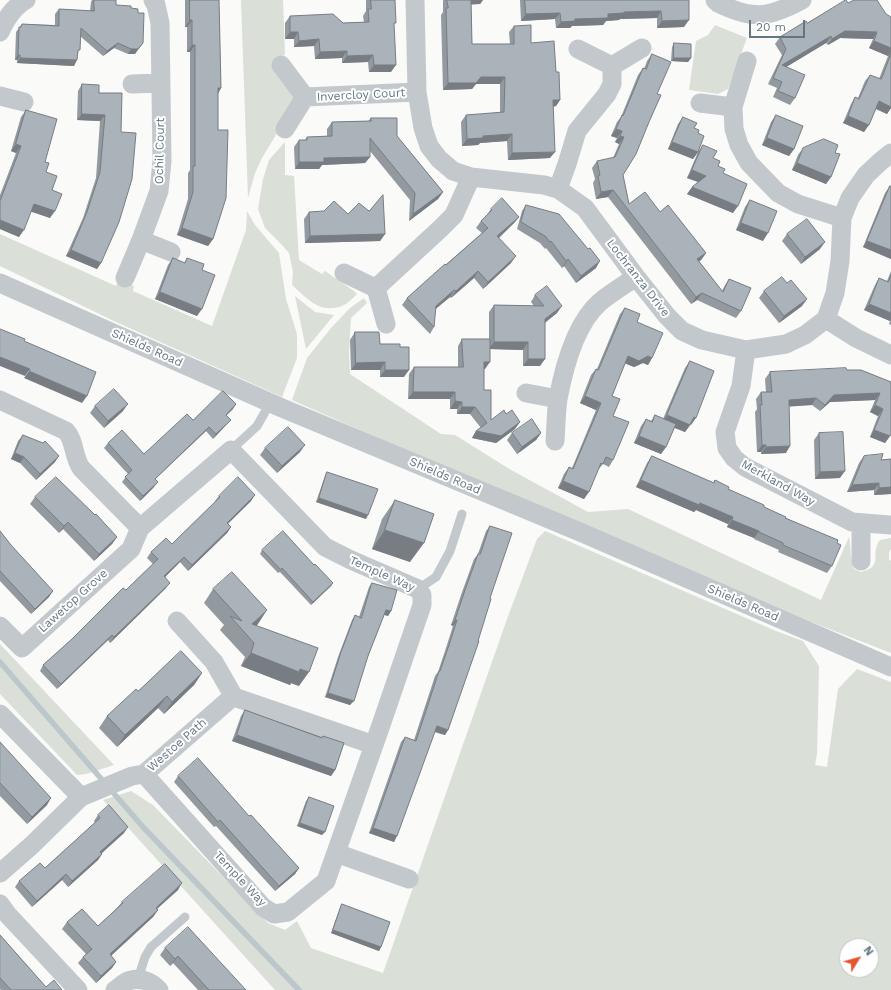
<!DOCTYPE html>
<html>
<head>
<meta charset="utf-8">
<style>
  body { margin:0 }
  #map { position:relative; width:891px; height:990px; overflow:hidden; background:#fafaf8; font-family:"Work Sans",sans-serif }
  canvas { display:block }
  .north { position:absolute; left:839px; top:938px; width:40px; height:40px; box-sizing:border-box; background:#fff; border:1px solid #c1c8cd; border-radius:50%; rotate:53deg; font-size:11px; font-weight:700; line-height:16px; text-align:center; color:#657683 }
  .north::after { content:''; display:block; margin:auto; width:14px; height:18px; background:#e4572e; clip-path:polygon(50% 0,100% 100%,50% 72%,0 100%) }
  .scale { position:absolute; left:749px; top:20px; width:56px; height:18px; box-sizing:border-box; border:2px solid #657683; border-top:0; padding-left:5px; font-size:12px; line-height:14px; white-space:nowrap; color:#657683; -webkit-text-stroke:3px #fff; paint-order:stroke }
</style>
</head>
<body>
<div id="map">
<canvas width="891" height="990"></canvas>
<div class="north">N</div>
<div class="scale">20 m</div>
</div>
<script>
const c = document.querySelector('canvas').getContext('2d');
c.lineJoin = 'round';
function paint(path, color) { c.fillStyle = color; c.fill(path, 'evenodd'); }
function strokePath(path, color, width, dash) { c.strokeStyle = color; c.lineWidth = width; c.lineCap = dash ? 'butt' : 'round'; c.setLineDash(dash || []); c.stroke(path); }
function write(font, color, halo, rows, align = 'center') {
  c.font = font + ' "Work Sans",sans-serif'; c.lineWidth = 4; c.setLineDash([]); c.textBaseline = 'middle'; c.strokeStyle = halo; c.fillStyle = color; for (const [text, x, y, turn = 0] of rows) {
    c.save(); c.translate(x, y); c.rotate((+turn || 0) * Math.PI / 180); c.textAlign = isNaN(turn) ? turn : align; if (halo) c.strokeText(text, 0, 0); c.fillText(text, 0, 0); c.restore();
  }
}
const green = new Path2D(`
  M241 0H283L285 55 276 57 297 100 262 158 255 173 248 198Z
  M715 25 747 38 728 89 718 94 689 90 696 41 708 35Z
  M285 142V175L294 176 299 260 322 274 325 271 354 291 357 294C353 298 347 304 342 306 319 314 308 299 292 285L293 272 289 253 281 244 265 228 258 209 263 179 269 160Z
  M247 211 255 225 279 253 286 299 297 334V358L282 397 116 322 0 266V234L116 286 118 280 134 286 133 291 212 326 246 230Z
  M295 296 315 312 334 315 306 349Z
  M364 298 367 303 351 318 349 352 350 374 441 434 455 435 511 470 588 512 628 509 821 600 849 537C851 548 850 559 854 569L861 572C885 566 869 554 880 540L891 538V549L889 552V559L891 561V653L806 620 409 452 292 400 307 358 331 328 350 308Z
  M545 531 776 631 803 641 819 666 817 754 815 765 827 767 838 689 857 669 891 682V990H275L103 800 131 791 153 805 268 923 285 930 297 921 311 948 383 973 507 619 537 539ZM847 946H871V970H847Z
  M0 644 114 765 86 774 77 775 0 694Z`);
const stream = new Path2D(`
  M0 662 143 827 299 990`);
const lane = new Path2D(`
  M231 450 257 426 265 412
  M418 589 436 577 450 551 462 514
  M138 979 145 957 151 947 185 917`);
const street = new Path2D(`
  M415 0 417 92 423 128 429 146 439 159 453 171 471 177 544 185 558 189 585 208 636 277 667 316 682 331 702 340 746 350 786 344 805 335 826 319 835 293 840 261 842 218 850 198 866 175 881 161 891 153
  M715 0 718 3C752 20 769 18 802 0
  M0 32C6 19 13 7 26 0
  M578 49 612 66
  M747 61 733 107 734 129 739 145 749 163 778 193 798 204 842 218
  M281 65 305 97 285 129
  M132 84 160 83
  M0 96 24 102
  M305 97 417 92
  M700 103 733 107
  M558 189 567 164 577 131 607 94 612 84V66L642 48
  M141 240 171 252
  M344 273 371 286 376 288 386 324
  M125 278 141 240 159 191 162 161 160 23 156 5 153 0
  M0 283 282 408 580 532 891 667
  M376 288 440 229 454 215 471 177
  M826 319 856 338 891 355
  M746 350 741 386 725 432 727 448 734 458 745 467 852 522 891 525
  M526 393 558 399
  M0 400 66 431C75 441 73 456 81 468L140 528
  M555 441C556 427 556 412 558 399 564 367 576 323 600 302 611 293 624 285 636 277
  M861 561V523
  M177 621 214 662 234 697
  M0 626 22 648 131 549 140 528 231 450 325 547 351 560 418 589 422 595V605L381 725 326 881 288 912 274 914 263 907 144 774
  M0 714 81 797
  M336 853 409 879
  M0 873 32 845 81 797 132 776 144 774 230 699 234 697 374 745
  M0 904 8 915 78 990
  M115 990C119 988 122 984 126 982 138 976 151 981 159 990`);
const wall = new Path2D(`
  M92 0H116V5L135 54H128L114 48 103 56 80 36 78 53 74 66 17 63V60H15L16 32 22 24 55 25V14L59 9 90 11 91 2Z
  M185 0H219L221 88 218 94 213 239 208 246 177 235 188 199V173L190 170V52H187V27H185Z
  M366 0H395L394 26 391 72H369L368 62 342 63V58L315 59 314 46 294 47V39H285V23L290 16 343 23 364 22 363 16 366 11Z
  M443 0H483L480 4H471L472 44H510L509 32 514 26 531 43 556 72 560 100 556 106 553 107 550 158 508 160 507 141 480 143 478 145 462 146 461 122 466 115 500 113V84H476L472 89 443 90 441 15 443 12Z
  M520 0H689L684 27 657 28V18L620 19 619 20 606 21 603 25 572 26 570 28H556L555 19 521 21Z
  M848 3 886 14 891 22V108L887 114 876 109 864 132 843 123 851 104 855 97 858 98 865 81 870 75 879 79 888 56 869 48 873 39 840 38 828 45 826 43 786 67 795 98 790 105 773 97 777 88 768 84 782 55 775 44 780 37Z
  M674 43 691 58 688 62 671 61 672 47Z
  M652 54 623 175 629 204 660 212 706 253 701 260 699 261 722 291 725 285 729 279 741 311 736 318 697 300 691 304 608 197 596 199 593 183 595 179 592 168 597 161 613 158 619 144 615 142 617 138 611 136 617 122 621 117 638 75 643 68 644 69 647 61Z
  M82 84 99 93H122L101 263 97 269 66 256 83 218 96 178 100 121 77 120 78 91Z
  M26 110 45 162 50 218 31 211 19 237 0 229V195L16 153 11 151 21 117Z
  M776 115 794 149 789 156 762 145 771 122Z
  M683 117 694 128 698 133V152L693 159 668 149 678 124Z
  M371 118 397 136 443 192 438 199 409 221 410 200 370 151V157L365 163 322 165 319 169H295L294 147 299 140H305L307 137 327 136V129L332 122 368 121Z
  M703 145 713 158 723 173 733 213 687 194 698 182 687 178 698 152Z
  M803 148 835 153 831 177 826 184 792 170 798 155Z
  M890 186H891V259L863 247 885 193Z
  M750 200 763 241 736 230 745 207Z
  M526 205 596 268 576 283 564 266 562 268 546 248 545 249 540 243 517 229 522 211Z
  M491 209 519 217 514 223 499 238 511 263 483 289 474 278 451 298 450 297 435 309 434 327 430 334 402 305 407 298 482 233 476 228 481 221 486 216Z
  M309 212 348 214 385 234 380 241 305 243 304 219Z
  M787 234 820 249 801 264 782 241Z
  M173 258 184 263 187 258 202 270 197 316 155 299 168 265Z
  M891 271V325L889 324 890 321 864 310 875 285 879 278 887 281Z
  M764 291 802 306 779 323 759 298Z
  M535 295 557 313 545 323 540 366H523V350L490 349 485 369H484V390L491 420 515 429 496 443 472 438 476 431 481 428 470 414H457V409H450V399H408L409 374 414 367H458V346L462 339H489V312L494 305 534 306 531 302Z
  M625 308 637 322 652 358 648 365 643 363 634 367 625 363 612 396 613 416V460L609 467 603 464 598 470 584 499 558 488 564 474 569 467 572 468 596 410 580 403 591 375 596 369H597L620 314Z
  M355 332 380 344 400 347 404 377H380V370H351L350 340Z
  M690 361 691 425V424L685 432 674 428 666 447 661 454 634 443 641 426 646 419 651 421 655 415 663 419 685 368Z
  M847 370 891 382 890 436 885 443 870 437 878 416 870 412 875 400 830 402 820 411 812 405 789 406 786 453 761 454V452H757L755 412 757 409 756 399 761 392H766L765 379 770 372Z
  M95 406 123 411 104 428 90 413Z
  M233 409 227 415V424L213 439 206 431 155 479 154 487 140 501 122 482 128 474 104 448 108 443 144 454 193 420Z
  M512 433H541L536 440 517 454 507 440Z
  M819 433 840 478 815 479 814 440Z
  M23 435 55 462 36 480 20 463 11 459 18 441Z
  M265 448 300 452 277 473 260 455Z
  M652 456 713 483 715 480 728 489 837 543 832 566 827 573 778 552 779 550 754 539V538L727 527 728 524 696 510 694 512 636 487 647 463Z
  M864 456 881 460 891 459V494L874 495V490L847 492 859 463Z
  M327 472 366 519 316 502 325 476Z
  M219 496 251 501 228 524 231 527 227 533 188 571 180 562 165 577 166 588 110 643 108 640 57 689 40 671 43 665 126 590 153 564 147 558 151 552 172 544 215 502V501Z
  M35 497 95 515 117 537 112 544 94 561 63 529 59 533 30 504Z
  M395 500 410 562 372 549 382 519Z
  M490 526V598L448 730 445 735 434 732 394 842 369 833 401 742 405 737 414 740 435 676 438 672 445 651 453 626 451 625 461 595 474 559 478 554 486 531Z
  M0 531 49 597 31 614 0 581Z
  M262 550 314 565 333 583 331 586 311 605 280 572 278 573 260 554Z
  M372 583 391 611 388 616 384 615 368 656 350 705 325 697 338 657 352 620 355 615 359 617 369 587Z
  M213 589 258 624 256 626 299 686 291 683 290 685 241 666 245 657 220 630 224 625 204 603Z
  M202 673 194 685 164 714 158 708 117 747 99 728 107 716 138 691Z
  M245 710 322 737 323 736 335 770 331 776 232 741 241 716Z
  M0 742 47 805 27 824 0 796Z
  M178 776 249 816 299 868 295 874 275 891 216 826 214 827 174 782Z
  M309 797 322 835 297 826 306 801Z
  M98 815 124 833 101 854H102L98 860 68 887 62 880 32 907 15 887 19 881 45 868 95 823 94 821Z
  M178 890 157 909 158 910 153 917 111 956 116 962 112 968 96 983 78 963 83 957 86 954 62 929 67 922 98 926 117 908 122 902Z
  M342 904 381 947 379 951 331 933 340 908Z
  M0 935 46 987 62 990H1L0 989Z
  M165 948 246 990H198L173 963 170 966 160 955Z`);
const shadedWall = new Path2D(`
  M469 0H483L480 4 466 5Z
  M661 11 657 18 620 19 619 20 606 21 603 25 572 26 570 28H556L561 22 575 19 624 12Z
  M560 13 555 19 521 21 526 14Z
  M190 20H192L187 27H185Z
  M689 20 684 27 657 28 662 21Z
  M845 31 877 32 873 39 840 38 828 45 832 39Z
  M290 32H298L294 39H285Z
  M831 36 826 43 778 72 782 65Z
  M319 39 314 46 294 47 299 41Z
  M874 41 891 48V52L888 56 869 48Z
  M118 43 114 48 103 56 107 51Z
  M143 43 135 54H128L131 49Z
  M192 45H195L190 52H187Z
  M347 51 342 58 315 59 320 52Z
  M18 55H20L17 60H15Z
  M373 55 368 62 342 63 347 56Z
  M20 58 77 60 74 66 17 63Z
  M674 58H691L688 62 671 61Z
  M374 65H396L391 72H369Z
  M481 77H505L500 84H476L472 89 443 90 448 83Z
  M218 88H221L217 95Z
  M553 100H560L556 106 548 107Z
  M879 101 891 107V108L887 114 874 108Z
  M82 114 105 115 100 121 77 120Z
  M848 116 869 125 864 132 843 123Z
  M616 129 622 131 617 138 611 136Z
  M512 134 507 141 480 143 478 145 462 146 467 139 483 136Z
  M620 136 624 137 619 144 615 142Z
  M767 138 794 149 789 156 762 145Z
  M672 142 698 152 693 159 668 149Z
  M16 144 21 146 16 153 11 151Z
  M555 152 550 158 508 160 512 153Z
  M370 157 365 163 322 165 319 169H295L299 162 324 158Z
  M797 163 831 177 826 184 792 170Z
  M692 170 706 176 701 183 687 178Z
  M692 187 738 206 733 213 687 194Z
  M613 190 608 197 596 199 601 192Z
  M443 192 438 199 409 221 413 214Z
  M34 204 55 211 50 218 29 211Z
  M519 217 514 223 493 243 497 236Z
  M0 220 24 230 19 237 0 229Z
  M741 223 768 233 763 241 736 230Z
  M182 228 213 239 208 246 177 235Z
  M385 234 380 241 305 243 310 236Z
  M867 241 891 250V259L863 247Z
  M825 242 820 249 801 264 805 257Z
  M71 250 101 263 97 269 66 256Z
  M706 253 701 260 693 266 697 259Z
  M516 256 511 263 483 289 488 282Z
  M568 259 564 266 562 268 566 261Z
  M600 261 596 268 576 283 581 276Z
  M478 271 474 278 451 298 456 291Z
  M454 290 450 297 431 313 436 306Z
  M160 292 202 309 197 316 155 299Z
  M702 293 697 300 691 304 696 297Z
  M807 299 802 306 779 323 784 316Z
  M869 304 891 313V320L890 321 864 310Z
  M562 306 557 313 540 326 545 319Z
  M494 342H528L523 350 489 349Z
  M628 356H648L652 358 648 365 643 363 634 367 624 363Z
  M0 357 30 369 25 376 0 366Z
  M528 359H545L540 366H523Z
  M385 362 380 370H351L356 363Z
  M484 362H490L485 369H479Z
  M385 370H409L404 377H380Z
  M29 371 87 396 82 403 24 378Z
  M413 392H455L450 399H408Z
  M880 393 875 400 830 402 820 411 825 405 834 395Z
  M585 396 601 403 596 410 580 403Z
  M816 398 812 405 784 407 789 400Z
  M455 401 462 402 457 409H450Z
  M128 404 123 411 104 428 108 421Z
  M236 404 233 409 222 419 226 415Z
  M875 405 883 409 878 416 870 412Z
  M462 407H475L470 414H457Z
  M667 415 690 425 685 432 662 422Z
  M694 417 696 418 691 425 689 424Z
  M231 420 227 424 213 439 216 434Z
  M520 422 515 429 496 443 472 438 476 431Z
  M209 427 206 431 151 483 155 479Z
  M874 430 890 436 885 443 870 437Z
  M541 433 536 440 517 454 522 447Z
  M639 436 666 447 661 454 634 443Z
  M305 445 300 452 277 473 282 466Z
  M762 445H766L761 452H757Z
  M790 446 786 453 761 454 766 447Z
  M15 453 24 457 20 463 11 459Z
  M59 456 55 462 36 480 40 474Z
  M845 471 840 478 815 479 820 472Z
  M641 480 700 503 733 517 728 524 696 510 694 512 636 487Z
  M563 481 589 492 584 499 558 488Z
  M158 482 154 487 140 501 143 496Z
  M879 483 874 490 847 492 852 485Z
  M891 487V494L874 495 879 488Z
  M255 495 251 501 223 528 227 523Z
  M319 498 368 515 366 519 316 502Z
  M732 520 759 531 754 538 727 527Z
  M68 522 63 529 59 533 64 526Z
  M231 527 227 533 188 571 192 565Z
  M385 530 424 543 410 562 372 549Z
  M117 537 112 544 94 561 99 554Z
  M184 557 180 562 160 582 164 576Z
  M170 583 166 588 110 643 114 637Z
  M333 583 331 586 311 605 313 602Z
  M53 591 49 597 31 614 35 609Z
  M267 610 258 624 246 634 252 624Z
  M386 610 391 611 388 616 383 614Z
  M455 620H457L453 626 451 625Z
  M112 635 108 640 57 689 61 684Z
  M251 653 300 669 309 672 299 686 291 683 290 685 241 666Z
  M202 673 194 685 164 714 172 702Z
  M328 693 354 701 350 705 325 697Z
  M167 696 158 708 117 747 125 735Z
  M437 726 448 730 445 735 433 731Z
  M237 735 335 770 331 776 232 741Z
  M51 798 47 805 27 824 32 817Z
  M300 823 325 832 322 835 297 826Z
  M128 827 124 833 96 858 100 852Z
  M373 828 397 836 394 842 369 833Z
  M102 854 98 860 68 887 72 881Z
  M299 868 295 874 275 891 279 886Z
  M66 874 62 880 32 907 37 901Z
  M182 883 178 890 151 914 156 908Z
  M158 910 153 917 105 961 110 954Z
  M333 930 381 947 379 951 331 933Z
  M178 956 173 963 170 966 175 959Z
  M116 962 112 968 96 983 101 976Z`);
const building = new Path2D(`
  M94 0H116V5L131 6V8L138 9V13H144L143 43 138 49H131L118 43 107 51 81 28 80 50H78L77 60 20 58V55H18L19 27H21L22 24 59 26V9L94 11Z
  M190 0H219L221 88H218V130H228L226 198 213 239 182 228 193 192V166H195V45H192V20H190Z
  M371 0H395L396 23H394L396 65H374L373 55 347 56V51L320 52 319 39 299 41 298 32H290V16L333 14 343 23 369 22 368 9H371Z
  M447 0H471L472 44H514V26L531 25V43L554 41 556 72H559L560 100H553L555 152 512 153V134L483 136V138L467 139 466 115 504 112 505 77H481L476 83H448L446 8H448Z
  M525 0H689V20L662 21 661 11 624 12V13L608 14V18L575 19V21L561 22 560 13 526 14Z
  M846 0 848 3 854 0H877L886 14 891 17V48L874 41 877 32 845 31 832 39 831 36 782 65 805 75 795 98 778 91 782 82 773 78 786 49 780 37 806 21 807 23Z
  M674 43 691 44V58H674Z
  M652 54 671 62 657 94 661 95 649 122 636 154 623 175 629 204 645 192 660 212 668 205 706 253 697 259 723 292 729 279 751 288 741 311 702 293 696 297 613 190 601 192 598 176 600 175 597 161 615 157 624 137 620 136 622 131 616 129 622 115 623 116 643 68 646 69Z
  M891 54V107L879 101 869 125 848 116 855 97 859 99 870 75 881 79Z
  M82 84 99 85V93H122L121 132 136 133 132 179 119 222 101 263 71 250 87 212 100 172 105 115 82 114Z
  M26 110 57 119 45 162 49 163 46 172 57 176 52 190 62 194 55 211 34 204 24 230 0 220V201L21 146 16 144Z
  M776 115 803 126 794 149 767 138Z
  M683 117 697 123 694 128 699 130 698 133 704 136 698 152 672 142Z
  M371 118H397V136L443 192 413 214 415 193 370 138V157L324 158V162H299V140H307V137L332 136V122L371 121Z
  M824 139 838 145 835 153 840 154 831 177 797 163 803 148Z
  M703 145 717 151 713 158 720 161 718 166 725 169 723 173 747 184 738 206 692 187 706 176 692 170Z
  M890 186H891V250L867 241Z
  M383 195 385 234 310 236 309 212 324 211 334 201 348 214 359 203 369 211Z
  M502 198 519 217 497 236 516 256 488 282 478 271 456 291 454 290 436 306 434 327 407 298 445 264 446 265 488 228 481 221 492 210 491 209Z
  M750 200 777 211 768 233 741 223Z
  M526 205 559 214 588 249 590 248 600 261 581 276 568 259 566 261 551 241 550 242 545 236 521 222Z
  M807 219 825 242 805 257 787 234Z
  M173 258 185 263 187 258 204 264 202 270 215 275 202 309 160 292Z
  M891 275V313L869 304 879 278 888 282Z
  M782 277 787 283 791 280 807 299 784 316 764 291Z
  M547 286 562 306 545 319V359H528V342H494V305L544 306 535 295Z
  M625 308 640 314 637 322 663 333 652 358 648 356 639 361 628 356 612 396 620 399 613 416 629 422 613 460 606 457 603 464 601 463 589 492 563 481 569 467 573 469 601 403 585 396 596 369 598 370Z
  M0 329 25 339 24 341 96 372 87 396 29 371 30 369 0 357Z
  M355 332H379L380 344H400V347H409V370H385V362L356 363Z
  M462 339H490V362H484V390H491V420L504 410 506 414 512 410 520 422 501 436 476 431 487 423 475 407H462V402L455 401V392H413L414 367H463Z
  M690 361 714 371 696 418 694 417 690 425 667 415Z
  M846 368 847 370H861L891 382V434L890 436 874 430 883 409 875 405 880 393 834 395 825 405 816 398 789 400 790 446 766 447V445H762L760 405H762L761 392H772L770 372Z
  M114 389 128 404 108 421 95 406Z
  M223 391 236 404 226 415 231 420 216 434 209 427 155 479 158 482 143 496 125 477 132 470 108 443 122 430 144 454 187 414 193 420Z
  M655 415 676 424 666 447 639 436 646 419 652 422Z
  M532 419 541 433 522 447 512 433Z
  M288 427 305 445 282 466 265 448Z
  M843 432 845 471 820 472 819 433Z
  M23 435 43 443 45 441 59 456 40 474 24 457 15 453Z
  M883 454 881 460 891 459V487L879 488V483L852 485 864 456Z
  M652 456 714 483 715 480 729 487 728 489 764 505V507L786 517 785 518 838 540 837 543 841 545 832 566 783 545V543L759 532V531L732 520 733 517 700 503 699 505 641 480Z
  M327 472 378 489 368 515 319 498Z
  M56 477 95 515 96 514 117 537 99 554 68 522 64 526 35 497Z
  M238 477 255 495 227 523 231 527 192 565 184 557 164 576 170 583 114 637 112 635 61 684 43 665 72 639 123 588 126 590 158 559 151 552 166 538 172 544 220 497 219 496Z
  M395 500 434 514 424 543 385 530Z
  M490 526 512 533 490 598 491 599 478 641H479L448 730 437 726 397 836 373 828 405 737 416 741 439 671H440L449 645 457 620H455L465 590 478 554H480Z
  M0 531 11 545 53 591 35 609 0 571Z
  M283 531 314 565 315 564 333 583 313 602 282 568 281 570 262 550Z
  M232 572 267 610 252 624 318 648 309 672 300 669 299 672 251 653 254 643 230 616 242 621 213 589Z
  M372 583 397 590 391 611 386 610 368 656 354 701 328 693 341 652 355 615 361 618Z
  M181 651 202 673 172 702 167 696 125 735 107 716 136 689 138 691Z
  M245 710 322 738 323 736 344 743 335 770 237 735Z
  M0 742 51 798 32 817 0 783Z
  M198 758 249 816 251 815 299 868 279 886 220 820 218 822 178 776Z
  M309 797 334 806 325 832 300 823Z
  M109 805 128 827 100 852 102 854 72 881 66 874 37 901 19 881 40 863 45 868 100 818 98 815Z
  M165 864 182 883 156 908 158 910 110 954 116 962 101 976 83 957 92 949 67 922 82 909 98 926 123 903 122 902Z
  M342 904 390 922 381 947 333 930Z
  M188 927 246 990H209L178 956 175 959 165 948Z
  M0 935 46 987 54 980 62 990H11L0 978Z`);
const streetNames = [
  ["Invercloy Court",361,95,-3],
  ["Ochil Court",160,151,-89],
  ["Lochranza Drive",638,278,52],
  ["Shields Road",147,348,24],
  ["Shields Road",445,476,23],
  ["Merkland Way",778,483,29],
  ["Temple Way",382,574,24],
  ["Lawetop Grove",73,601,-42],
  ["Shields Road",743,603,23],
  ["Westoe Path",177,745,-41],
  ["Temple Way",240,879,47]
];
paint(green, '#dadfd7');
strokePath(stream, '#bbc7cb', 5.5);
strokePath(lane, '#c3c8cc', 9);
strokePath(street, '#c3c8cc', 19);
paint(wall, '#929a9f');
paint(shadedWall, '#777d82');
paint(building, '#aab3b9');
strokePath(building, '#777d82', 1);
write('12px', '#657683', '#fff', streetNames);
</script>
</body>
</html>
